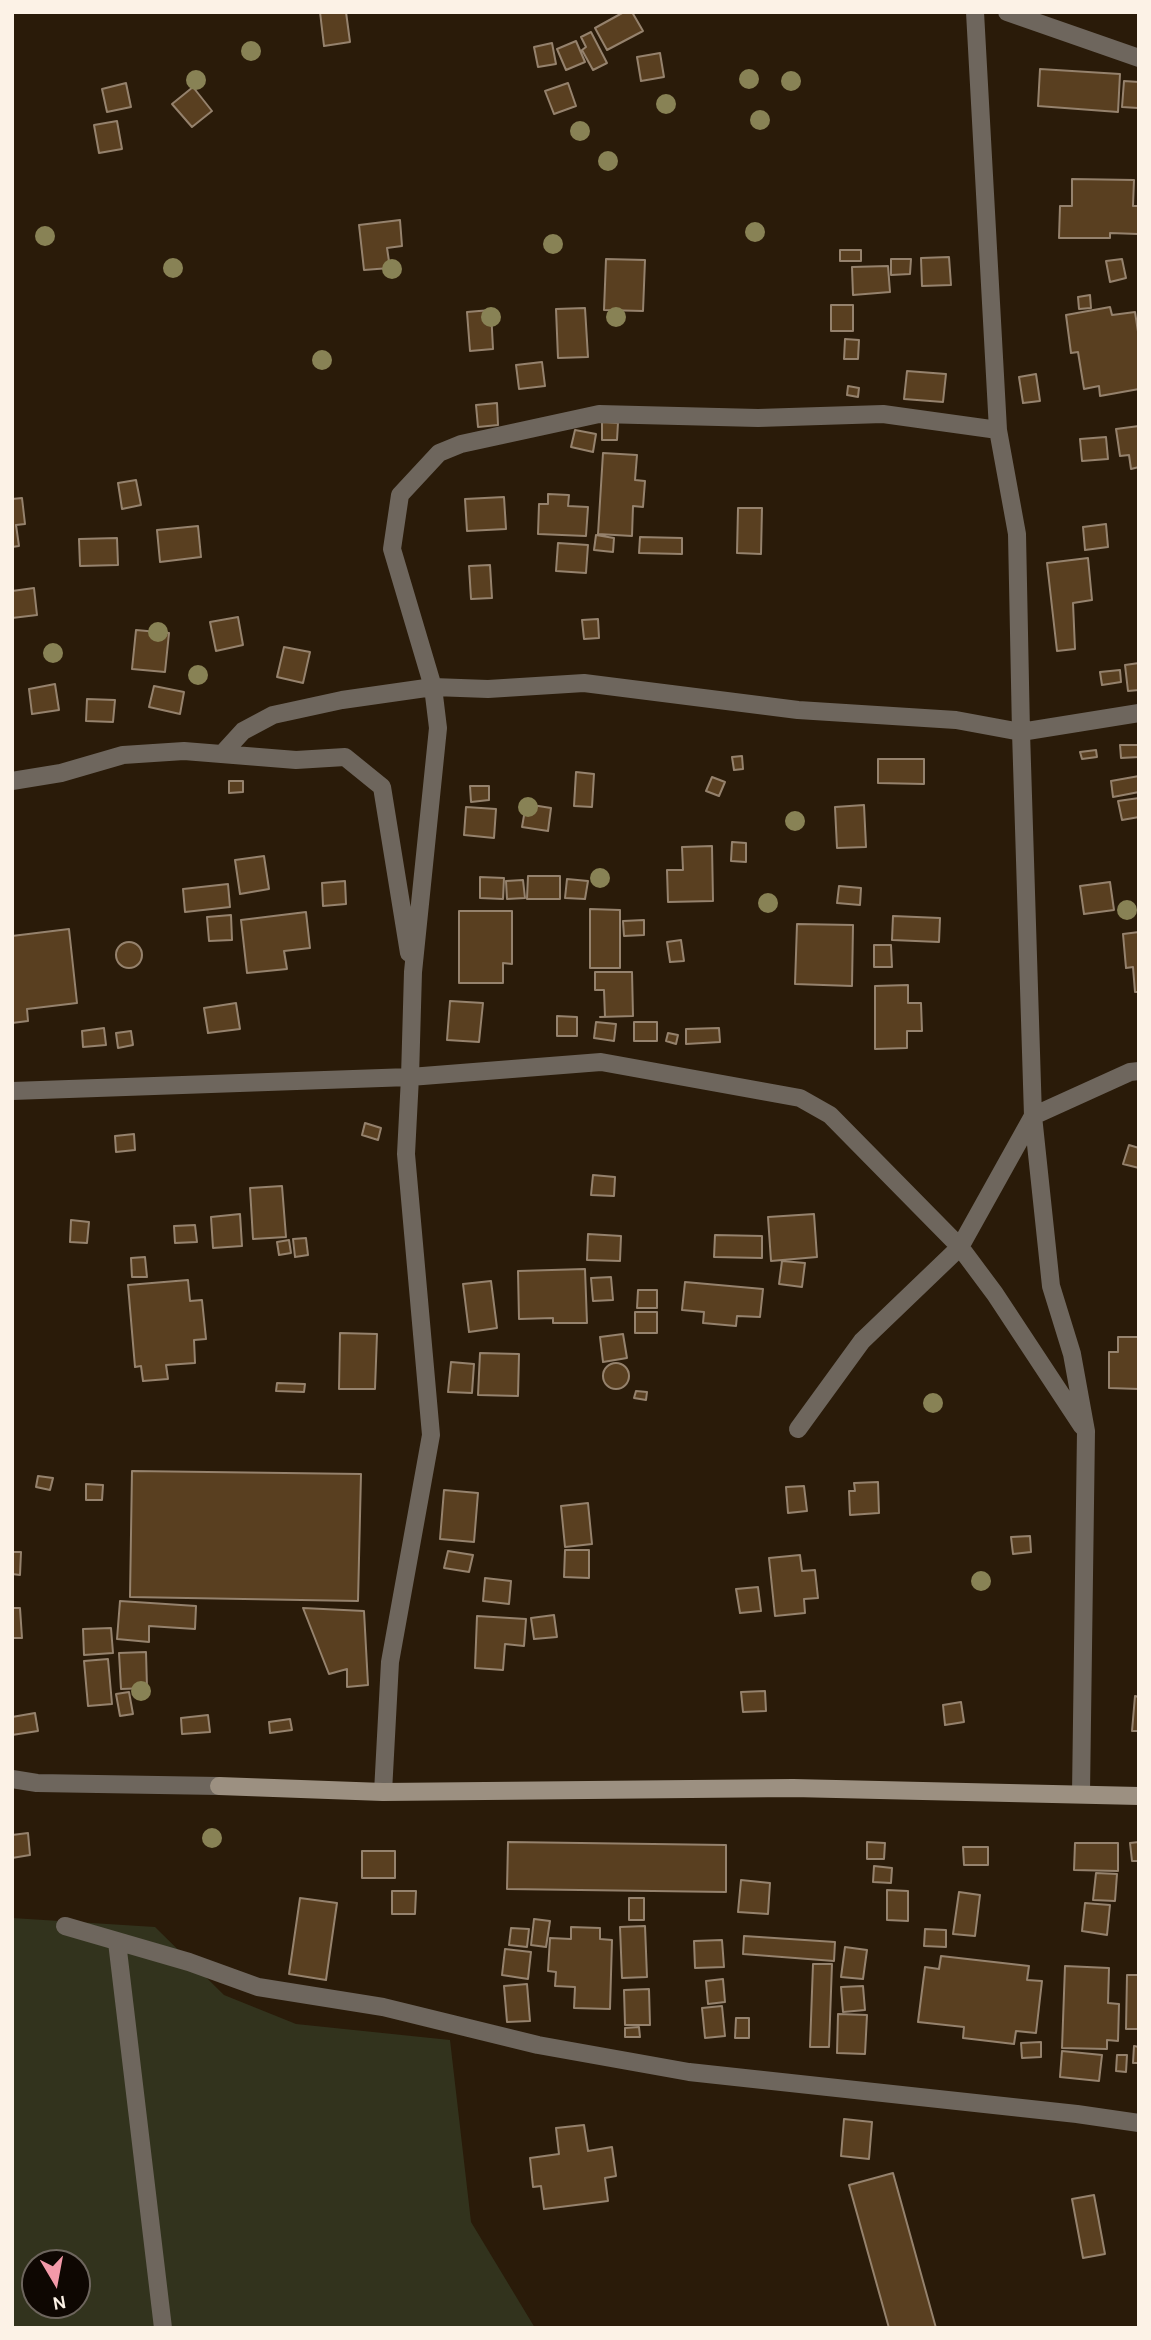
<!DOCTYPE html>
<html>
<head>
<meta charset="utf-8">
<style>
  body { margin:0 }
  #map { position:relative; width:1151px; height:2340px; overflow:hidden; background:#2a1b09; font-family:Karla,sans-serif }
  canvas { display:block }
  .frame { position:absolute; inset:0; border:14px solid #fcf2e6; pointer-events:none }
  .north { position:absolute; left:21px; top:2249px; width:70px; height:70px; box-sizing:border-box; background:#0e0702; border:2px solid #6d655d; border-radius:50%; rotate:170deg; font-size:19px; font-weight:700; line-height:28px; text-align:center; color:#fcf2e6 }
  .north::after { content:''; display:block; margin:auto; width:24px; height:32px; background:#f39aa9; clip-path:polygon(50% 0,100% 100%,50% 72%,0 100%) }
</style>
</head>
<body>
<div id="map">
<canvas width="1151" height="2340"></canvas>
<div class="frame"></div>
<div class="north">N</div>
</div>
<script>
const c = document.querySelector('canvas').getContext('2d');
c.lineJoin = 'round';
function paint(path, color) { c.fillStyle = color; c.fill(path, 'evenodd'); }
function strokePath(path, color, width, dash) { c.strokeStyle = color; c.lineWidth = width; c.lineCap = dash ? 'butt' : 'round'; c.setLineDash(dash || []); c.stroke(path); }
const green = new Path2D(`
  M12 1918 155 1927 224 1995 296 2024 450 2040 471 2222 535 2328H12ZM35 2263H77V2305H35Z`);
const building = new Path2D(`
  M320 12H346L350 42 324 46Z
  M624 12H632L643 31 607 50 595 28Z
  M591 32 607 63 593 70 582 50 586 47 581 37Z
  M576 41 585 62 566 70 557 49Z
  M552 43 556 64 538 67 534 47Z
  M660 53 664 77 641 81 637 57Z
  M1040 69 1120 74 1118 112 1038 106Z
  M1124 81 1139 82 1138 108 1122 107Z
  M126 83 131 107 107 112 102 89Z
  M568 83 576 106 554 114 545 91Z
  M193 87 212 111 192 127 172 104Z
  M117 121 122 149 99 153 94 125Z
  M1072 179 1134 180 1133 206H1138V234L1110 233V238H1059L1060 206H1072Z
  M400 220 402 246 387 248 390 268 364 270 359 225Z
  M840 250H861V261H840Z
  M949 257 951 285 922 286 921 258Z
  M606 259 645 260 643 311 604 310Z
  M891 259H911L910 274 891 275Z
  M1122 259 1126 278 1110 282 1106 261Z
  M888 266 890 292 853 295 852 267Z
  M1090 295 1091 308 1079 309 1078 297Z
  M831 305H853V331H831Z
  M1110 307 1112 315 1135 312 1139 338V389L1100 396 1099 386 1084 389 1078 352 1071 353 1066 315Z
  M585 308 588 357 558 358 556 309Z
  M491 310 493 349 470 351 467 312Z
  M845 339 859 340 858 359H844Z
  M542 362 545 386 519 389 516 365Z
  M907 371 946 374 943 402 904 399Z
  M1036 374 1040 401 1023 403 1019 377Z
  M848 386 859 388 858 397 847 395Z
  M497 403 498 425 478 427 476 405Z
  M602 422 618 423 617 440H602Z
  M1139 426V467L1131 469 1129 455 1120 456 1116 429Z
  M575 430 596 434 593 452 571 447Z
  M1106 437 1108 459 1082 461 1080 439Z
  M603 453 637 455 635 480 645 481 643 507 633 506 632 536 598 534Z
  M136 480 141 505 122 509 118 483Z
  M548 494 569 495 568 506 588 507 586 536 538 534 539 504H548Z
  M504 497 506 529 467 531 465 499Z
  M22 498 25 524 16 525 19 546 12 547V499Z
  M738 508H762L761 554 737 553Z
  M1106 524 1108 547 1085 550 1083 527Z
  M198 526 201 557 160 562 157 530Z
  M596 535 614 538 613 552 594 550Z
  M640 537 682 538V554L639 553Z
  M117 538 118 565 80 566 79 539Z
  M558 543 588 545 586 573 556 571Z
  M1088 558 1092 600 1073 603 1075 649 1057 651 1047 563Z
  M490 565 492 598 471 599 469 566Z
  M34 588 37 615 12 618V591Z
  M238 617 243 645 216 651 210 622Z
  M598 619 599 638 584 639 582 620Z
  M136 630 169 633 165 672 132 669Z
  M284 647 310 652 303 683 277 677Z
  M1139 663V690L1128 691 1125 665Z
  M1120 670 1121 682 1102 685 1100 672Z
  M55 684 59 710 32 714 29 689Z
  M154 686 184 692 180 714 149 707Z
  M87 699 115 700 113 722 86 721Z
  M1120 745H1139V757L1121 758Z
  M1096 750 1097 757 1082 759 1080 752Z
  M742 756 743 769 734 770 732 757Z
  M878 759H924V784L878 783Z
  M576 772 594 774 592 807 574 806Z
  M1139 776V792L1113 797 1111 781Z
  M712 777 725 782 719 796 706 791Z
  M229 781H243V792L229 793Z
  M470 786H489V800L471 802Z
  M1139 798V817L1122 820 1118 801Z
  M526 804 551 808 548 831 522 827Z
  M864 805 866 847 837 848 835 807Z
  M466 807 496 809 494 838 464 835Z
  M732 842 746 843V862L731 861Z
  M712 846 713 901 668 902 667 870H683L682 847Z
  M264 856 269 889 240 894 235 860Z
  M528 876H560V899H527Z
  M480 877 504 878 503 899 480 898Z
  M567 879 588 881 585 899 565 898Z
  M523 880 525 898 507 899 506 881Z
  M345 881 346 904 323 906 322 883Z
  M1110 882 1114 910 1084 914 1080 886Z
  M228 884 230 907 185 912 183 889Z
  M839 886 861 888 860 905 837 903Z
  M590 909 620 910V968H590Z
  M459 911H512V964L503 963V983H459Z
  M306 912 310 948 284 951 287 969 247 973 241 920Z
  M231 915 232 940 209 941 207 917Z
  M893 916 940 918 939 942 892 940Z
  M644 920V935L624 936 623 921Z
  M797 924 853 925 852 986 795 984Z
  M69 929 77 1003 27 1009 28 1021 12 1023V936Z
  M1139 932V992H1135L1133 967 1126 968 1123 934Z
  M681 940 684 961 670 962 667 942Z
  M116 955a13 13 0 1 1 26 0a13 13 0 1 1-26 0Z
  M874 945H891L892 967H874Z
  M595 972H632L633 1016 600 1017H605L604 990H595Z
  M908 985V1003H921L922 1031H907V1048L875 1049V986Z
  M450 1001 483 1003 479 1042 447 1040Z
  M236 1003 240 1029 208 1033 204 1008Z
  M557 1016 577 1017V1036H557Z
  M596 1022 616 1024 614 1041 594 1038Z
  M634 1022H657V1041H634Z
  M104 1028 106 1045 83 1047 82 1031Z
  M719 1028 720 1042 686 1044V1029Z
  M131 1031 133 1045 118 1048 116 1033Z
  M668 1033 678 1035 676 1044 666 1041Z
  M365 1123 381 1128 378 1140 362 1135Z
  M134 1134 135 1150 116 1152 115 1136Z
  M1129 1145 1139 1148V1168L1123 1164Z
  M593 1175 615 1177 614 1196 591 1195Z
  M282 1186 286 1237 253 1239 250 1188Z
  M240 1214 242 1246 213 1248 211 1217Z
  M814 1214 817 1257 771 1261 768 1217Z
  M71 1220 89 1222 87 1243 70 1242Z
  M195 1225 197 1242 175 1243 174 1226Z
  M588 1234 621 1236 620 1261 587 1260Z
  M715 1235 762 1236V1258L714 1257Z
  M306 1238 308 1255 295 1257 293 1239Z
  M289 1240 291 1253 279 1255 277 1242Z
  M145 1257 147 1277H132L131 1258Z
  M782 1261 805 1263 802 1287 779 1284Z
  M585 1269 587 1323H553V1318L519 1319 518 1271Z
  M611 1277 613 1300 593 1301 591 1278Z
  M188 1280 190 1301 202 1300 206 1339 194 1340 195 1363 166 1365 168 1379 143 1381 141 1366 135 1367 128 1285Z
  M491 1281 497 1328 469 1332 463 1284Z
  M685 1282 763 1289 760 1317 737 1316 736 1326 703 1323 704 1312 682 1310Z
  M638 1290H657V1308H637Z
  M635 1312H657V1333H635Z
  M340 1333 377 1334 375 1389H339Z
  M623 1334 627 1358 603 1362 600 1337Z
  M1118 1337H1139V1389L1109 1388V1352H1118Z
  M480 1353 519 1354 518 1396 478 1395Z
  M451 1362 474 1364 472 1393 448 1392Z
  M603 1376a13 13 0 1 1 26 0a13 13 0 1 1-26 0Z
  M277 1383 305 1384 304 1392 276 1391Z
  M636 1391 647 1392 646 1400 634 1398Z
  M132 1471 361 1474 358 1601 130 1597Z
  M38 1476 53 1478 50 1490 36 1487Z
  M878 1482 879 1513 850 1515 849 1491H855L854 1483Z
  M86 1484 103 1485 102 1500H86Z
  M804 1486 807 1511 788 1513 786 1487Z
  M444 1490 478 1493 474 1542 440 1539Z
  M588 1503 592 1544 565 1547 561 1506Z
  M1030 1536 1031 1552 1013 1554 1011 1537Z
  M565 1550H589V1578L564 1577Z
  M448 1551 473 1555 469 1572 444 1568Z
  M12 1552H21L20 1575 12 1574Z
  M800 1555 802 1571 815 1570 818 1598 804 1599 805 1613 775 1616 769 1558Z
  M485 1578 511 1581 509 1604 483 1601Z
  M758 1587 761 1611 740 1613 736 1589Z
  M120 1601 196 1606 195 1629 149 1626V1642L117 1639Z
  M12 1608H20L22 1638H12Z
  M303 1608 364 1611 368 1685 347 1687V1669L329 1674Z
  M554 1615 557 1637 534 1639 531 1618Z
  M477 1616 526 1619 524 1646 505 1644 503 1670 475 1668Z
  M111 1628 113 1653 84 1655 83 1629Z
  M146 1652 147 1688 121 1689 119 1653Z
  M108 1659 112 1704 88 1706 84 1661Z
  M765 1691 766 1711 743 1712 741 1692Z
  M129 1692 133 1714 120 1716 116 1694Z
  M1135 1696 1139 1697V1731H1132Z
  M961 1702 964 1722 945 1725 943 1705Z
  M35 1713 38 1731 12 1735V1717Z
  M208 1715 210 1732 182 1734 181 1718Z
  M290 1719 292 1730 270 1733 269 1722Z
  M28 1833 30 1855 12 1858V1835Z
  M508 1842 726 1845V1892L507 1889Z
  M867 1842 885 1843 884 1859H867Z
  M1139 1842V1861H1132L1130 1843Z
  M1075 1843H1118V1871L1074 1870Z
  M963 1847H988V1865H964Z
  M362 1851H395V1878H362Z
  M874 1866 892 1868 891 1883 873 1882Z
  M1096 1873 1117 1874 1115 1901 1093 1900Z
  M741 1880 770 1883 768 1914 738 1912Z
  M887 1890 908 1891V1921L887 1920Z
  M392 1891H416L415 1914H392Z
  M959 1892 980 1895 975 1936 953 1934Z
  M300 1898 337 1903 326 1980 289 1974Z
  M629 1898H644V1920H629Z
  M1085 1903 1110 1905 1107 1935 1082 1931Z
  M534 1919 550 1921 546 1947 531 1945Z
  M645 1926 647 1977 622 1978 620 1927Z
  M571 1927 600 1928V1939L612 1940 610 2009 574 2008 575 1987 555 1986 556 1972 548 1971 550 1938 571 1939Z
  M511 1928 529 1929 527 1947 509 1945Z
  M925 1929 946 1930V1947L924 1946Z
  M744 1936 835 1942 834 1961 743 1954Z
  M722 1940 724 1967 695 1968 694 1941Z
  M845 1947 867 1950 863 1979 841 1977Z
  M505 1949 531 1952 528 1979 502 1975Z
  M941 1956 1029 1966 1027 1980 1042 1981 1036 2033 1016 2031 1014 2044 963 2038 964 2027 918 2022 925 1967 939 1969Z
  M813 1964H832L829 2047H810Z
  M1065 1966 1109 1968 1108 2003 1119 2004 1118 2041 1107 2040V2049L1062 2048Z
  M1127 1975H1139V2029H1126Z
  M723 1979 725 2002 708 2004 706 1981Z
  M527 1984 530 2021 507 2022 504 1986Z
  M863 1986 865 2010 843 2012 841 1987Z
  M649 1989 650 2025H625L624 1990Z
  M722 2006 725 2036 705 2038 702 2008Z
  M838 2014 867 2015 865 2054 837 2053Z
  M736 2018H749V2038H735Z
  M639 2027 640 2037H625V2028Z
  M1041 2042V2057L1022 2058 1021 2043Z
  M1134 2046 1139 2047V2063H1133Z
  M1062 2051 1102 2055 1099 2081 1060 2077Z
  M1117 2055H1127L1126 2072 1116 2071Z
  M844 2119 872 2122 869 2159 841 2156Z
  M584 2125 588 2151 612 2147 616 2176 605 2178 608 2201 544 2209 541 2186 533 2187 530 2158 559 2154 556 2128Z
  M893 2173 936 2328H889L849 2185Z
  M1094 2195 1105 2254 1083 2258 1072 2199Z`);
const street = new Path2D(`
  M975 12 998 430 1017 534 1021 732 1033 1116 1051 1286 1072 1354 1086 1431 1081 1793
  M1007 12 1139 58
  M222 754 243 731 273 715 342 700 433 687 488 689 584 683 798 710 956 720 1021 732 1139 713
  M12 781 61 773 123 755 184 751 296 760 345 757 382 787 409 953
  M12 1091 410 1077 601 1062 800 1098 830 1115 960 1247 995 1294 1082 1426
  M798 1429 862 1341 960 1247 1033 1116 1130 1072 1139 1071
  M12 1779 37 1783 219 1786
  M383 1792 390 1662 431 1435 406 1154 410 1077 413 972 438 728 433 687 392 549 400 495 439 453 461 444 599 414 758 418 883 414 998 430
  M65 1926 189 1962 258 1987 383 2007 538 2045 689 2072 1077 2114 1139 2123
  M117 1942 163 2328`);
const secondary = new Path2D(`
  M219 1786 383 1792 793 1788 1139 1796`);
const trees = [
  [251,51],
  [749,79],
  [196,80],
  [791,81],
  [666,104],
  [760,120],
  [580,131],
  [608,161],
  [755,232],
  [45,236],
  [553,244],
  [173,268],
  [392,269],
  [491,317],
  [616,317],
  [322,360],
  [158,632],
  [53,653],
  [198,675],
  [528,807],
  [795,821],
  [600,878],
  [768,903],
  [1127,910],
  [933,1403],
  [981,1581],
  [141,1691],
  [212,1838]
];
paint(green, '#32331d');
paint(building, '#593f20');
strokePath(building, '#95826d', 2);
strokePath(street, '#6e665d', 18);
strokePath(secondary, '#9c9081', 18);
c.fillStyle = '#888255';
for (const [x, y] of trees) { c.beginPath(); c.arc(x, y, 10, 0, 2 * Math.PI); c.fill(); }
</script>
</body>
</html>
